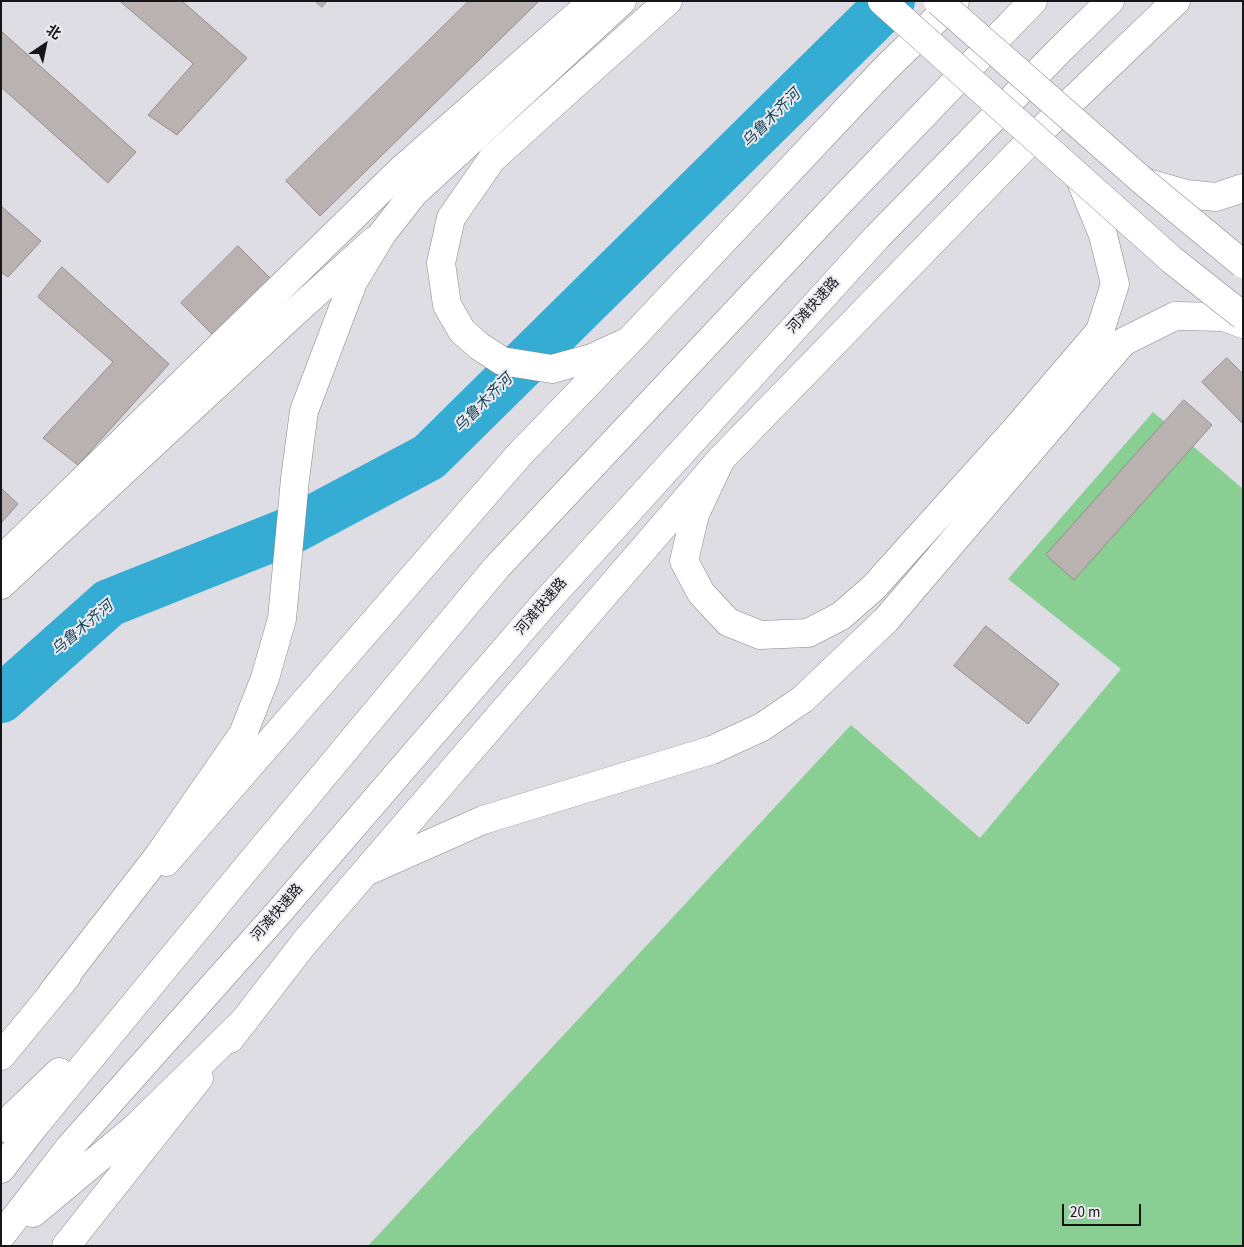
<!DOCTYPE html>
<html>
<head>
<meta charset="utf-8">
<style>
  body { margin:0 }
  #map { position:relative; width:1244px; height:1247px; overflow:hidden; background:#dfdde4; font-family:"Source Sans 3","Noto Sans SC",sans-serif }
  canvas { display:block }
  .frame { position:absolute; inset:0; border:2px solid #161517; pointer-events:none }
  .north { position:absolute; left:20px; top:20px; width:50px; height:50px; -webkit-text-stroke:4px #eceaf1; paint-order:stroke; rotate:34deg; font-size:14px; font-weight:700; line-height:20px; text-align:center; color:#161517 }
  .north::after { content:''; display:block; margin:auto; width:18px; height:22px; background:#161517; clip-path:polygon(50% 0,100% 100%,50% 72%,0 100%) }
  .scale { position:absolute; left:1062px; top:1204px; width:79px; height:22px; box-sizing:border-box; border:2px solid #161517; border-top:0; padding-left:6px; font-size:15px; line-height:18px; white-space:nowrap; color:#161517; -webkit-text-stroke:4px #eceaf1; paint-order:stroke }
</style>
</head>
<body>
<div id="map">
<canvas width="1244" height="1247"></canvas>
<div class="frame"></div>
<div class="north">北</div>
<div class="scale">20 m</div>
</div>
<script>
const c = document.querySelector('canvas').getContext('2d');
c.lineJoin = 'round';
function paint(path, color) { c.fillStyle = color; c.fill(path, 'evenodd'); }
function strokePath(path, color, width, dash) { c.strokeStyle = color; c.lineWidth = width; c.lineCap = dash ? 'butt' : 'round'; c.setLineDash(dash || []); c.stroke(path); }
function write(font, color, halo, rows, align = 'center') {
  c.font = font + ' "Source Sans 3","Noto Sans SC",sans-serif'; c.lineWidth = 4; c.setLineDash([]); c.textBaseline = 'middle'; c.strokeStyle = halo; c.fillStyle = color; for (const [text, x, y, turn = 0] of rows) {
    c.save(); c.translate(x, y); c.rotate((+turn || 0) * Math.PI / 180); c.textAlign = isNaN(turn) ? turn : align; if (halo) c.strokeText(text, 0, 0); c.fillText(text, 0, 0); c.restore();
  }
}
const green = new Path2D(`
  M1153 412 1243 489V1246H368L851 725 980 838 1121 669 1008 579Z`);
const river = new Path2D(`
  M1 699 109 603 292 530 429 457 891 1`);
const building = new Path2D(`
  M120 1H182L247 58 177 135 148 115 193 64Z
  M315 1H327L322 7Z
  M469 1H539L320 216 286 181Z
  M1 31 136 152 108 183 1 87Z
  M1 206 41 241 8 277 1 272Z
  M238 246 271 279 214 336 181 303Z
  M62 267 169 364 78 465 43 438 113 362 38 297Z
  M1227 358 1243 374V424L1202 382Z
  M1184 400 1212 425 1074 580 1046 555Z
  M1 488 18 504 1 523Z
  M986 626 1059 684 1028 724 954 666Z`);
const minor = new Path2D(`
  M1 560 401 170 593 1`);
const tertiary = new Path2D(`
  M1 585 294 313 375 240
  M166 862 519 455 629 341 885 69 955 1
  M230 1039 305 942 721 459 1033 138 1176 1
  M1 1056 67 976
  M66 1246 199 1078`);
const trunk = new Path2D(`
  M575 84 668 1
  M1144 182 1186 194 1216 197 1243 188
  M721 459 695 514 684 561 701 593 728 622 760 635 808 633 841 616 874 587 1016 429 1100 331 1115 284 1103 235 1080 179
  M368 871 483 820 712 750 762 727 803 699 886 620 1123 342 1175 316 1224 317 1243 324
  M52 993 159 855 243 734 265 678 282 619 295 479 304 411 353 282 382 234 414 193 622 1
  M1 1128 59 1072
  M1 1169 36 1124 239 877 497 567 835 207 1033 1
  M33 1213 135 1128 244 1021
  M1 1236 69 1148 279 912 545 603 877 237 1060 50 1110 1`);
const motorway = new Path2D(`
  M575 84 492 159 451 218 441 263 447 305 462 331 479 346 502 361 552 369 592 358 629 341`);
const tertiaryBridge = new Path2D(`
  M882 1 1172 260 1243 316
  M938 1 1144 182 1243 264`);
const streetNames = [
  ["河滩快速路",814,306,-48],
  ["河滩快速路",542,607,-49],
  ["河滩快速路",278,913,-49]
];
const waterNames = [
  ["乌鲁木齐河",772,119,-45],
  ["乌鲁木齐河",484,404,-45],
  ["乌鲁木齐河",83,629,-40]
];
paint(green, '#89ce92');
strokePath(river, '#35acd4', 48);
paint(building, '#bab2b0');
strokePath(building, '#958d8b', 1);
strokePath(minor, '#89878d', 29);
strokePath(tertiary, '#89878d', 29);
strokePath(trunk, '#89878d', 29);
strokePath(motorway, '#89878d', 29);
strokePath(minor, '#fff', 28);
strokePath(tertiary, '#fff', 28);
strokePath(trunk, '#fff', 28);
strokePath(motorway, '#fff', 28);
strokePath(tertiaryBridge, '#89878d', 29, []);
strokePath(tertiaryBridge, '#fff', 28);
write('14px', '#161517', '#eceaf1', streetNames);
write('italic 15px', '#124355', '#eceaf1', waterNames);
</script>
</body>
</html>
